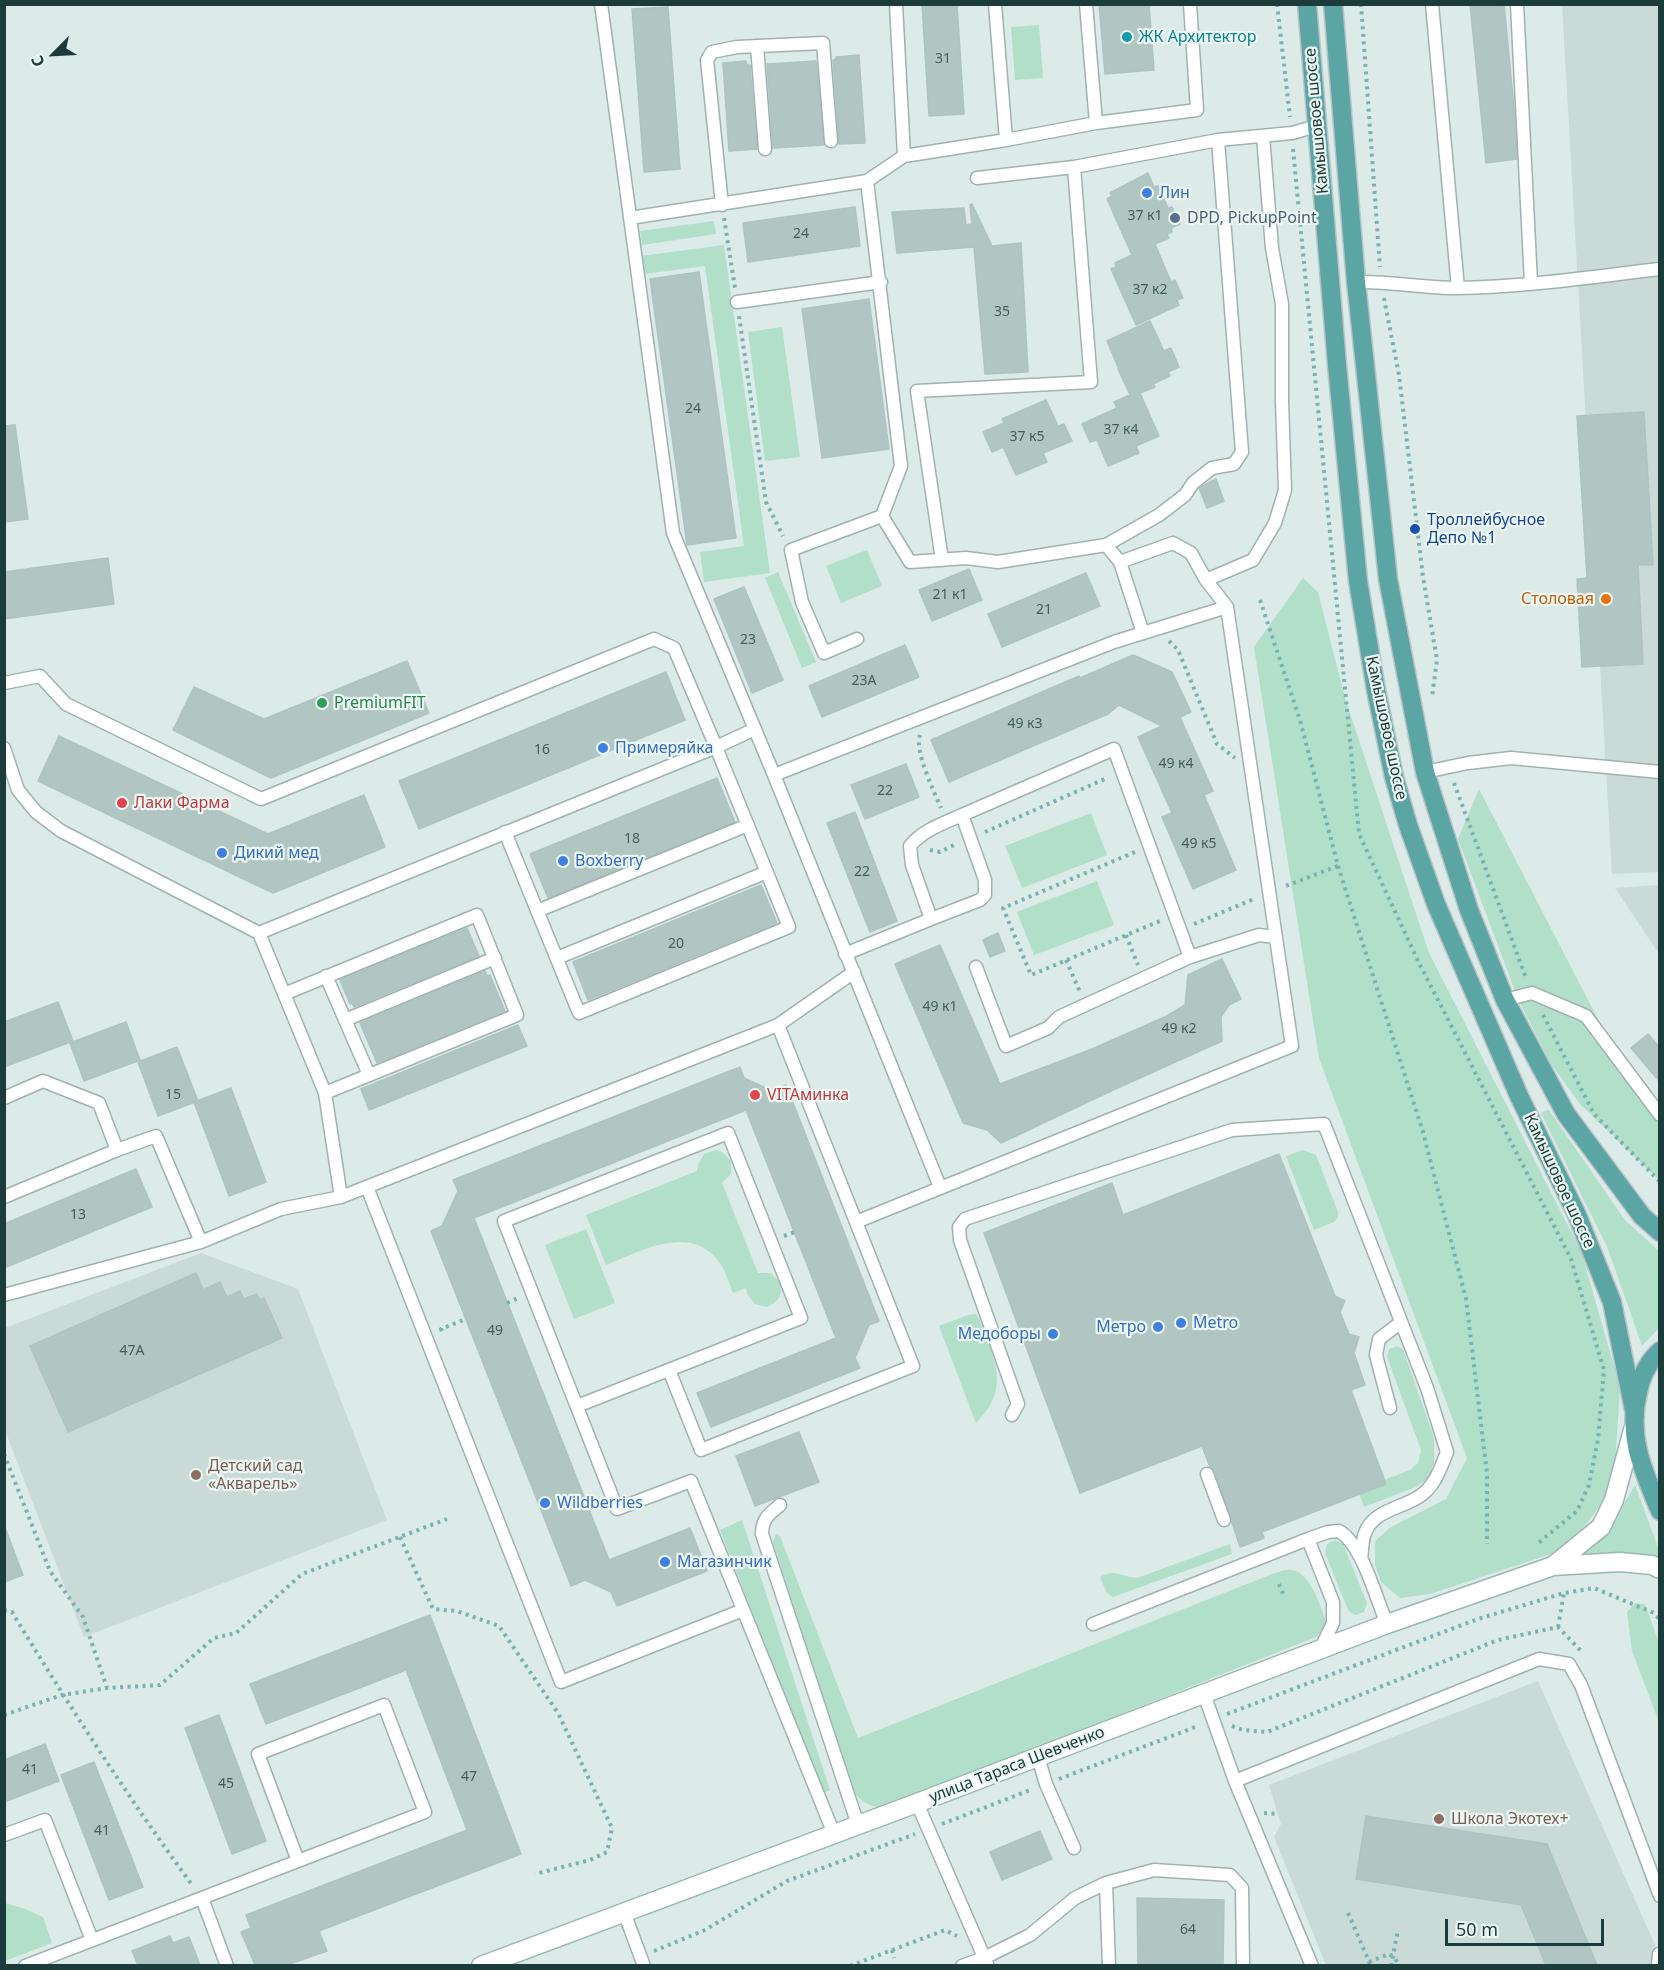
<!DOCTYPE html>
<html>
<head>
<meta charset="utf-8">
<style>
  body { margin:0 }
  #map { position:relative; width:1664px; height:1970px; overflow:hidden; background:#dceae8; font-family:"Noto Sans",sans-serif }
  canvas { display:block }
  .frame { position:absolute; inset:0; border:6px solid #1c3b3b; pointer-events:none }
  .north { position:absolute; left:24px; top:24px; width:60px; height:60px; -webkit-text-stroke:4px #ecf7f4; paint-order:stroke; rotate:246deg; font-size:16px; font-weight:700; line-height:24px; text-align:center; color:#1c3b3b }
  .north::after { content:''; display:block; margin:auto; width:21px; height:27px; background:#1c3b3b; clip-path:polygon(50% 0,100% 100%,50% 72%,0 100%) }
  .scale { position:absolute; left:1445px; top:1919px; width:159px; height:27px; box-sizing:border-box; border:3px solid #1c3b3b; border-top:0; padding-left:8px; font-size:18px; line-height:21px; white-space:nowrap; color:#1c3b3b; -webkit-text-stroke:4px #ecf7f4; paint-order:stroke }
</style>
</head>
<body>
<div id="map">
<canvas width="1664" height="1970"></canvas>
<div class="frame"></div>
<div class="north">С</div>
<div class="scale">50 m</div>
</div>
<script>
const c = document.querySelector('canvas').getContext('2d');
c.lineJoin = 'round';
function paint(path, color) { c.fillStyle = color; c.fill(path, 'evenodd'); }
function strokePath(path, color, width, dash) { c.strokeStyle = color; c.lineWidth = width; c.lineCap = dash ? 'butt' : 'round'; c.setLineDash(dash || []); c.stroke(path); }
function write(font, color, halo, rows, align = 'center') {
  c.font = font + ' "Noto Sans",sans-serif'; c.lineWidth = 4.5; c.setLineDash([]); c.textBaseline = 'middle'; c.strokeStyle = halo; c.fillStyle = color; for (const [text, x, y, turn = 0] of rows) {
    c.save(); c.translate(x, y); c.rotate((+turn || 0) * Math.PI / 180); c.textAlign = isNaN(turn) ? turn : align; if (halo) c.strokeText(text, 0, 0); c.fillText(text, 0, 0); c.restore();
  }
}
const built = new Path2D(`
  M1562 5H1659V872L1612 874Z
  M1659 885H1660L1659 954 1615 888Z
  M201 1253 298 1289 387 1520 84 1637 5 1430V1328Z
  M1538 1681 1659 1954V1965H1326L1274 1837 1281 1824 1269 1785Z`);
const green = new Path2D(`
  M1039 25 1043 78 1015 80 1011 27Z
  M714 221 716 234 642 245 640 231Z
  M724 245 770 573 704 582 700 552 744 546 705 266 644 274 641 256Z
  M782 327 800 457 765 461 748 332Z
  M867 550 882 586 841 603 826 566Z
  M778 572 816 662 802 668 765 578Z
  M1303 578 1318 592 1345 698 1429 953 1581 1251 1620 1387 1614 1480 1600 1506 1583 1528 1560 1551 1430 1594 1400 1598 1381 1582 1375 1565V1541L1391 1527 1446 1499 1467 1458 1319 1058 1254 647Z
  M1479 789 1602 1027 1659 1104V1180L1581 1105 1551 1064 1518 999 1458 839Z
  M1091 813 1107 855 1022 888 1005 846Z
  M1097 881 1114 925 1034 955 1017 912Z
  M1548 1109 1625 1220 1659 1251V1328L1642 1346 1608 1249 1541 1113Z
  M716 1150 722 1152 731 1161V1174L722 1183 758 1273H770L780 1282C783 1294 779 1302 767 1307L755 1304 747 1294 746 1288 733 1293C729 1283 726 1272 720 1263 691 1222 641 1251 606 1265L586 1215 697 1171 698 1165 704 1154Z
  M1303 1150 1316 1155 1338 1212V1218L1334 1222 1314 1230 1286 1156Z
  M586 1229 615 1303 574 1319 545 1245Z
  M975 1314 979 1318C994 1358 1012 1388 976 1423L939 1326 968 1315Z
  M1397 1346 1403 1349 1434 1438V1462L1429 1478 1416 1487 1364 1507 1358 1490 1410 1470 1418 1463 1421 1450 1387 1357 1389 1349Z
  M1635 1485 1659 1550V1562C1631 1554 1605 1551 1575 1558L1613 1522Z
  M742 1520 830 1790 823 1793 720 1530Z
  M776 1533 780 1536 858 1738 1272 1574C1277 1573 1286 1569 1291 1570 1310 1571 1322 1609 1327 1625L1316 1637 881 1809C857 1801 855 1796 846 1773L773 1542Z
  M1335 1540 1343 1544 1367 1603 1364 1612 1356 1615 1351 1613 1348 1610 1325 1553 1327 1544Z
  M1230 1544 1232 1554 1113 1597 1107 1593 1100 1577C1117 1568 1120 1577 1137 1578Z
  M1635 1603 1645 1604 1659 1643V1722L1632 1651 1627 1612Z
  M5 1903 25 1909 43 1917 52 1943 5 1961Z`);
const building = new Path2D(`
  M922 4H957L964 114 929 116Z
  M1099 4H1149L1154 70 1105 74Z
  M1470 4H1504L1514 108 1517 159 1486 163Z
  M668 7 680 169 644 172 632 9Z
  M859 55 865 143 839 144 833 60 836 59V57Z
  M746 61 747 65H750L757 149 729 151 723 63Z
  M816 61 824 145 773 148 767 64Z
  M1148 173 1154 187 1158 186 1168 208 1172 207 1180 224 1171 228 1172 232 1167 234 1169 238 1155 244 1171 282 1175 280 1183 298 1177 300 1179 305 1136 325 1111 269 1116 267 1115 263 1132 255 1107 199 1112 196 1110 193Z
  M972 204 992 246 1021 243 1028 372 985 374 974 247 897 253 892 212 964 208 966 225 972 224 970 205Z
  M855 207 860 246 748 262 743 223Z
  M699 272 736 538 687 545 650 279Z
  M869 299 889 449 822 458 802 309Z
  M1150 321 1164 351 1171 348 1179 367 1168 372 1170 376 1153 384 1155 387 1140 393 1159 436 1136 446 1139 453 1108 466 1097 440 1090 442 1082 424 1117 408 1114 402 1130 395 1118 369 1122 366 1118 367 1107 341Z
  M1046 400 1058 426 1064 424 1072 441 1043 453 1047 462 1016 475 1003 447 992 452 983 432 1004 423 1002 419Z
  M1644 412 1653 565H1638L1643 664 1582 667 1577 579 1587 578 1577 416Z
  M15 425 28 519 4 522V426Z
  M1216 479 1224 501 1207 508 1199 488Z
  M108 558 114 604 4 619V572Z
  M969 569 982 600 932 621 919 590Z
  M1086 573 1100 606 1002 647 988 614Z
  M744 587 783 680 752 693 714 599Z
  M905 645 919 677 822 717 809 686Z
  M1133 655 1172 672 1191 712 1180 717 1213 791 1204 795 1236 870 1193 889 1162 817 1172 813 1138 737 1162 726 1119 705 1108 714 949 782 931 740 1079 676 1080 678Z
  M407 661 429 713 271 778 173 730 194 687 264 719Z
  M666 672 685 720 419 829 399 781Z
  M59 736 268 834 364 795 385 847 273 893 38 781Z
  M906 764 919 797 865 819 851 785Z
  M717 778 735 822 548 898 530 854Z
  M855 812 897 921 870 932 827 823Z
  M761 885 777 923 588 1000 573 962Z
  M467 928 479 956 354 1007 352 1003 350 1004 340 980Z
  M998 933 1005 951 990 957 983 940Z
  M940 945 1000 1084 1092 1049 1167 1016 1185 1005 1188 975 1222 959 1241 999 1229 1005 1221 1017 1222 1041 1111 1091 1001 1143 987 1130 963 1123 895 964Z
  M485 971 487 976 490 975 505 1011 377 1063 360 1023Z
  M58 1002 73 1041 4 1067V1022Z
  M126 1022 140 1060 84 1081 70 1043Z
  M518 1025 527 1046 369 1110 361 1089Z
  M1648 1034 1659 1047V1081L1631 1048Z
  M177 1047 198 1101 158 1116 138 1062Z
  M740 1067 744 1078 772 1091 786 1085 879 1321 869 1325 855 1358 860 1368 711 1427 697 1393 836 1338 746 1110 474 1218 609 1560 690 1528 707 1571 617 1606 611 1592 585 1580 571 1586 431 1231 442 1226 458 1191 453 1180Z
  M231 1088 266 1182 229 1196 194 1102Z
  M1279 1154 1335 1296 1345 1301 1340 1312 1349 1334 1359 1337 1354 1353 1365 1385 1351 1390 1386 1484 1262 1532 1264 1538 1240 1547 1215 1471 1210 1467 1202 1446 1080 1493 984 1233 1112 1183 1123 1215Z
  M136 1169 152 1207 4 1268V1224Z
  M196 1273 203 1290 220 1282 227 1297 240 1291 244 1299 257 1294 260 1300 264 1298 282 1338 68 1432 30 1346Z
  M799 1432 819 1482 755 1506 736 1456Z
  M6 1530 23 1575 4 1582V1531Z
  M430 1615 521 1854 319 1931 327 1951 287 1965H255L241 1932 251 1928 246 1915 467 1830 406 1670 266 1724 250 1684Z
  M219 1715 266 1841 232 1854 185 1728Z
  M45 1744 59 1781 4 1802V1760Z
  M94 1762 143 1887 109 1900 61 1775Z
  M1366 1816 1547 1844 1597 1965H1546L1521 1905 1356 1879Z
  M1040 1831 1052 1859 1002 1880 990 1852Z
  M1137 1898 1224 1900 1223 1965H1138Z
  M170 1936 173 1943 189 1937 200 1965H138L132 1951Z`);
const path = new Path2D(`
  M1277 4 1290 117
  M1361 4 1380 267
  M1293 149 1359 834 1419 963 1571 1259 1604 1370 1598 1439 1589 1485 1577 1511 1537 1544
  M724 218 735 288
  M1384 298 1399 375 1423 577 1437 660 1432 697
  M739 316 766 502 783 536
  M1260 600 1300 720 1338 866 1283 887
  M1169 641 1178 650 1217 744 1235 758
  M920 735C914 751 934 791 941 808
  M1454 783 1526 978
  M985 832 1107 778
  M930 850 940 852 956 844
  M1135 852 1003 908 1031 975 1160 921
  M1338 866 1423 1132 1466 1299 1487 1474V1544
  M1194 924 1254 899
  M1126 935 1138 965
  M1066 960 1080 992
  M1543 1015 1594 1114 1660 1182
  M784 1236 795 1232
  M507 1303 518 1298
  M442 1331 441 1329 466 1319
  M4 1454 50 1571 83 1617 107 1688
  M400 1537 433 1609 457 1611 499 1626 558 1713 612 1828 607 1852 590 1860 535 1874
  M1279 1584 1284 1596
  M4 1610 12 1612C69 1706 128 1797 192 1885
  M1558 1627 1564 1593
  M1227 1714 1478 1619 1564 1593 1594 1588 1654 1613 1660 1620
  M4 1715 62 1695 107 1688 160 1685 214 1638 236 1633 302 1574 447 1519
  M1232 1726 1243 1730 1267 1732 1498 1640 1558 1627 1581 1651
  M1059 1779 1198 1726
  M1264 1813 1278 1814
  M942 1824 1033 1789
  M1348 1913 1371 1966
  M892 1950 894 1958
  M654 1951 705 1930 787 1881 915 1834
  M1369 1962 1389 1954 1395 1958 1399 1966
  M850 1966 945 1930 957 1936
  M1391 1966 1398 1930`);
const service = new Path2D(`
  M601 4 673 533 774 775 940 1187
  M896 4 904 156
  M1086 4 1096 123 1197 110 1190 4
  M1432 4 1458 288
  M1517 4 1531 283
  M757 46 765 149
  M1006 140 1096 123
  M977 178 1074 167 1218 140 1292 133 1317 126
  M867 181 901 466 882 516
  M722 205 707 60 712 52 737 47 823 43 831 141
  M630 218 867 181 904 156 1006 140 995 4
  M1356 282C1390 281 1423 288 1457 288 1524 287 1592 277 1660 269
  M737 302 881 282
  M1106 545 1159 515 1185 495 1193 483 1212 468 1234 464 1242 452 1218 140
  M942 560 917 391 1091 382 1074 167
  M1206 580 1253 560 1275 523 1285 490 1282 401V304L1272 248 1263 136
  M857 639 824 653 802 602 791 550 882 516 910 562 966 558 998 562 1106 545 1120 562
  M4 683 40 676 66 704 261 799 654 639 674 648 716 747 259 933 325 1093 341 1197 281 1209 201 1242
  M4 748 18 790 36 812 61 831 259 933
  M1425 772 1468 763 1511 758 1660 772
  M774 775 1114 642 1143 633 1120 562 1173 543 1191 553 1206 580 1227 607
  M962 815 1114 749 1190 957
  M505 832 579 1013 789 927 716 747 755 729
  M537 911 748 825
  M845 954 931 919 912 865 910 846C923 830 944 823 962 815L985 880V895L980 900 931 919
  M557 958 767 872
  M976 967 1006 1046 1048 1028 1059 1017 1190 957 1259 935 1275 937
  M326 976 369 1075
  M284 994 477 915 517 1015 325 1093
  M1505 1000 1532 993 1586 1016 1660 1115
  M345 1020 495 958
  M778 1025 854 972
  M4 1098 43 1081 99 1103 117 1150
  M367 1187 561 1682 743 1610
  M4 1197 117 1150 156 1136 201 1242 4 1295
  M341 1197 778 1025 913 1366 701 1450 669 1370
  M856 1222 1292 1046 1227 607 1143 633
  M577 1406 801 1318 728 1133 504 1221 617 1509 691 1481 834 1834
  M1390 1408 1376 1355 1379 1339 1400 1323
  M1012 1415 1018 1404 960 1240 959 1227 965 1219 1232 1130 1324 1124 1427 1388 1447 1452C1441 1467 1435 1486 1420 1496 1401 1509 1371 1510 1364 1536 1362 1543 1362 1552 1361 1559
  M1207 1474 1224 1520
  M780 1505C769 1514 762 1519 762 1534L858 1825
  M1308 1539 1333 1602V1623L1320 1650
  M1093 1624 1308 1539 1328 1532 1339 1531C1363 1545 1376 1599 1387 1624
  M1204 1694 1235 1781 1312 1966
  M1038 1757 1046 1784 1074 1848
  M1235 1781 1539 1659 1569 1664 1581 1685 1660 1896
  M917 1803 987 1964
  M4 1835 45 1820 92 1940
  M1106 1883 1109 1966
  M624 1912 644 1966
  M25 1966 202 1898
  M227 1966 202 1898 425 1812 384 1705 258 1754 298 1861
  M962 1966 984 1958 1030 1935 1075 1898 1106 1883 1154 1870 1230 1875 1242 1888 1243 1966
  M1658 1966 1659 1954`);
const secondary = new Path2D(`
  M1553 1566 1601 1527 1614 1500 1633 1430
  M481 1966 917 1803 1387 1624 1553 1566 1620 1562 1652 1565 1660 1569`);
const primary = new Path2D(`
  M1307 4 1337 365 1358 581 1376 690 1394 777 1408 825 1436 904 1519 1096 1577 1215 1612 1302 1634 1410
  M1333 4 1356 282 1388 579 1425 772 1469 910 1505 1000 1566 1114 1642 1216 1660 1232
  M1660 1351C1648 1362 1641 1377 1638 1392 1627 1437 1643 1470 1660 1511`);
const markers = [
  [1127,37,6,"#0f9aa8"],
  [1147,193,6,"#3f7fe0"],
  [1175,218,6,"#5c6f8a"],
  [1415,529,6,"#1a4fb4"],
  [1606,599,6,"#e8710a"],
  [322,703,6,"#2e9e5b"],
  [603,748,6,"#3f7fe0"],
  [122,803,6,"#e0444e"],
  [222,853,6,"#3f7fe0"],
  [563,861,6,"#3f7fe0"],
  [755,1095,6,"#e0444e"],
  [1181,1323,6,"#3f7fe0"],
  [1158,1327,6,"#3f7fe0"],
  [1053,1334,6,"#3f7fe0"],
  [196,1475,6,"#8d6e63"],
  [545,1503,6,"#3f7fe0"],
  [665,1562,6,"#3f7fe0"],
  [1439,1819,6,"#8d6e63"]
];
const numberNames = [
  ["31",943,59],
  ["37 к1",1145,216],
  ["24",801,234],
  ["37 к2",1150,290],
  ["35",1002,312],
  ["24",693,409],
  ["37 к4",1121,430],
  ["37 к5",1027,437],
  ["21 к1",950,595],
  ["21",1044,610],
  ["23",748,640],
  ["23А",864,681],
  ["49 к3",1025,724],
  ["16",542,750],
  ["49 к4",1176,764],
  ["22",885,791],
  ["18",632,839],
  ["49 к5",1199,844],
  ["22",862,872],
  ["20",676,944],
  ["49 к1",940,1007],
  ["49 к2",1179,1029],
  ["15",173,1095],
  ["13",78,1215],
  ["49",495,1331],
  ["47А",132,1351],
  ["41",30,1770],
  ["47",469,1777],
  ["45",226,1784],
  ["41",102,1831],
  ["64",1188,1930]
];
const cultureNames = [
  ["ЖК Архитектор",1139,37]
];
const streetNames = [
  ["Камышовое шоссе",1317,121,-95],
  ["Камышовое шоссе",1386,728,78],
  ["Камышовое шоссе",1559,1181,65],
  ["улица Тараса Шевченко",1017,1765,-21]
];
const shopNames = [
  ["Лин",1159,193],
  ["Примеряйка",615,748],
  ["Дикий мед",234,853],
  ["Boxberry",575,861],
  ["Metro",1193,1323],
  ["Метро",1146,1327,"right"],
  ["Медоборы",1041,1334,"right"],
  ["Wildberries",557,1503],
  ["Магазинчик",677,1562]
];
const serviceNames = [
  ["DPD, PickupPoint",1187,218]
];
const transitNames = [
  ["Троллейбусное",1427,520],
  ["Депо №1",1427,538]
];
const foodNames = [
  ["Столовая",1594,599]
];
const leisureNames = [
  ["PremiumFIT",334,703]
];
const healthNames = [
  ["Лаки Фарма",134,803],
  ["VITAминка",767,1095]
];
const educationNames = [
  ["Детский сад",208,1466],
  ["«Акварель»",208,1484],
  ["Школа Экотех+",1451,1819]
];
paint(built, '#cadad7');
paint(green, '#b2dfca');
paint(building, '#b1c5c2');
strokePath(building, '#aec4c1', 1.5);
strokePath(service, '#9fb2b1', 15);
strokePath(secondary, '#9ab7b4', 21);
strokePath(primary, '#bbc4c4', 21);
strokePath(path, '#79b2af', 4, [3, 4.5]);
strokePath(service, '#fff', 12);
strokePath(secondary, '#fff', 18);
strokePath(primary, '#5ba5a5', 18);
for (const [x, y, r, color] of markers) { const dot = new Path2D(); dot.arc(x, y, r, 0, 2 * Math.PI); c.fillStyle = color; c.fill(dot); strokePath(dot, '#ecf7f4', 2); }
write('14px', '#415e5d', null, numberNames);
write('16px', '#0d838f', '#ecf7f4', cultureNames, 'left');
write('16px', '#1c3b3b', '#ecf7f4', streetNames);
write('16px', '#366cbe', '#ecf7f4', shopNames, 'left');
write('16px', '#4e5e75', '#ecf7f4', serviceNames, 'left');
write('16px', '#164399', '#ecf7f4', transitNames, 'left');
write('16px', '#c56008', '#ecf7f4', foodNames, 'right');
write('16px', '#27864d', '#ecf7f4', leisureNames, 'left');
write('16px', '#be3a42', '#ecf7f4', healthNames, 'left');
write('16px', '#785e54', '#ecf7f4', educationNames, 'left');
</script>
</body>
</html>
